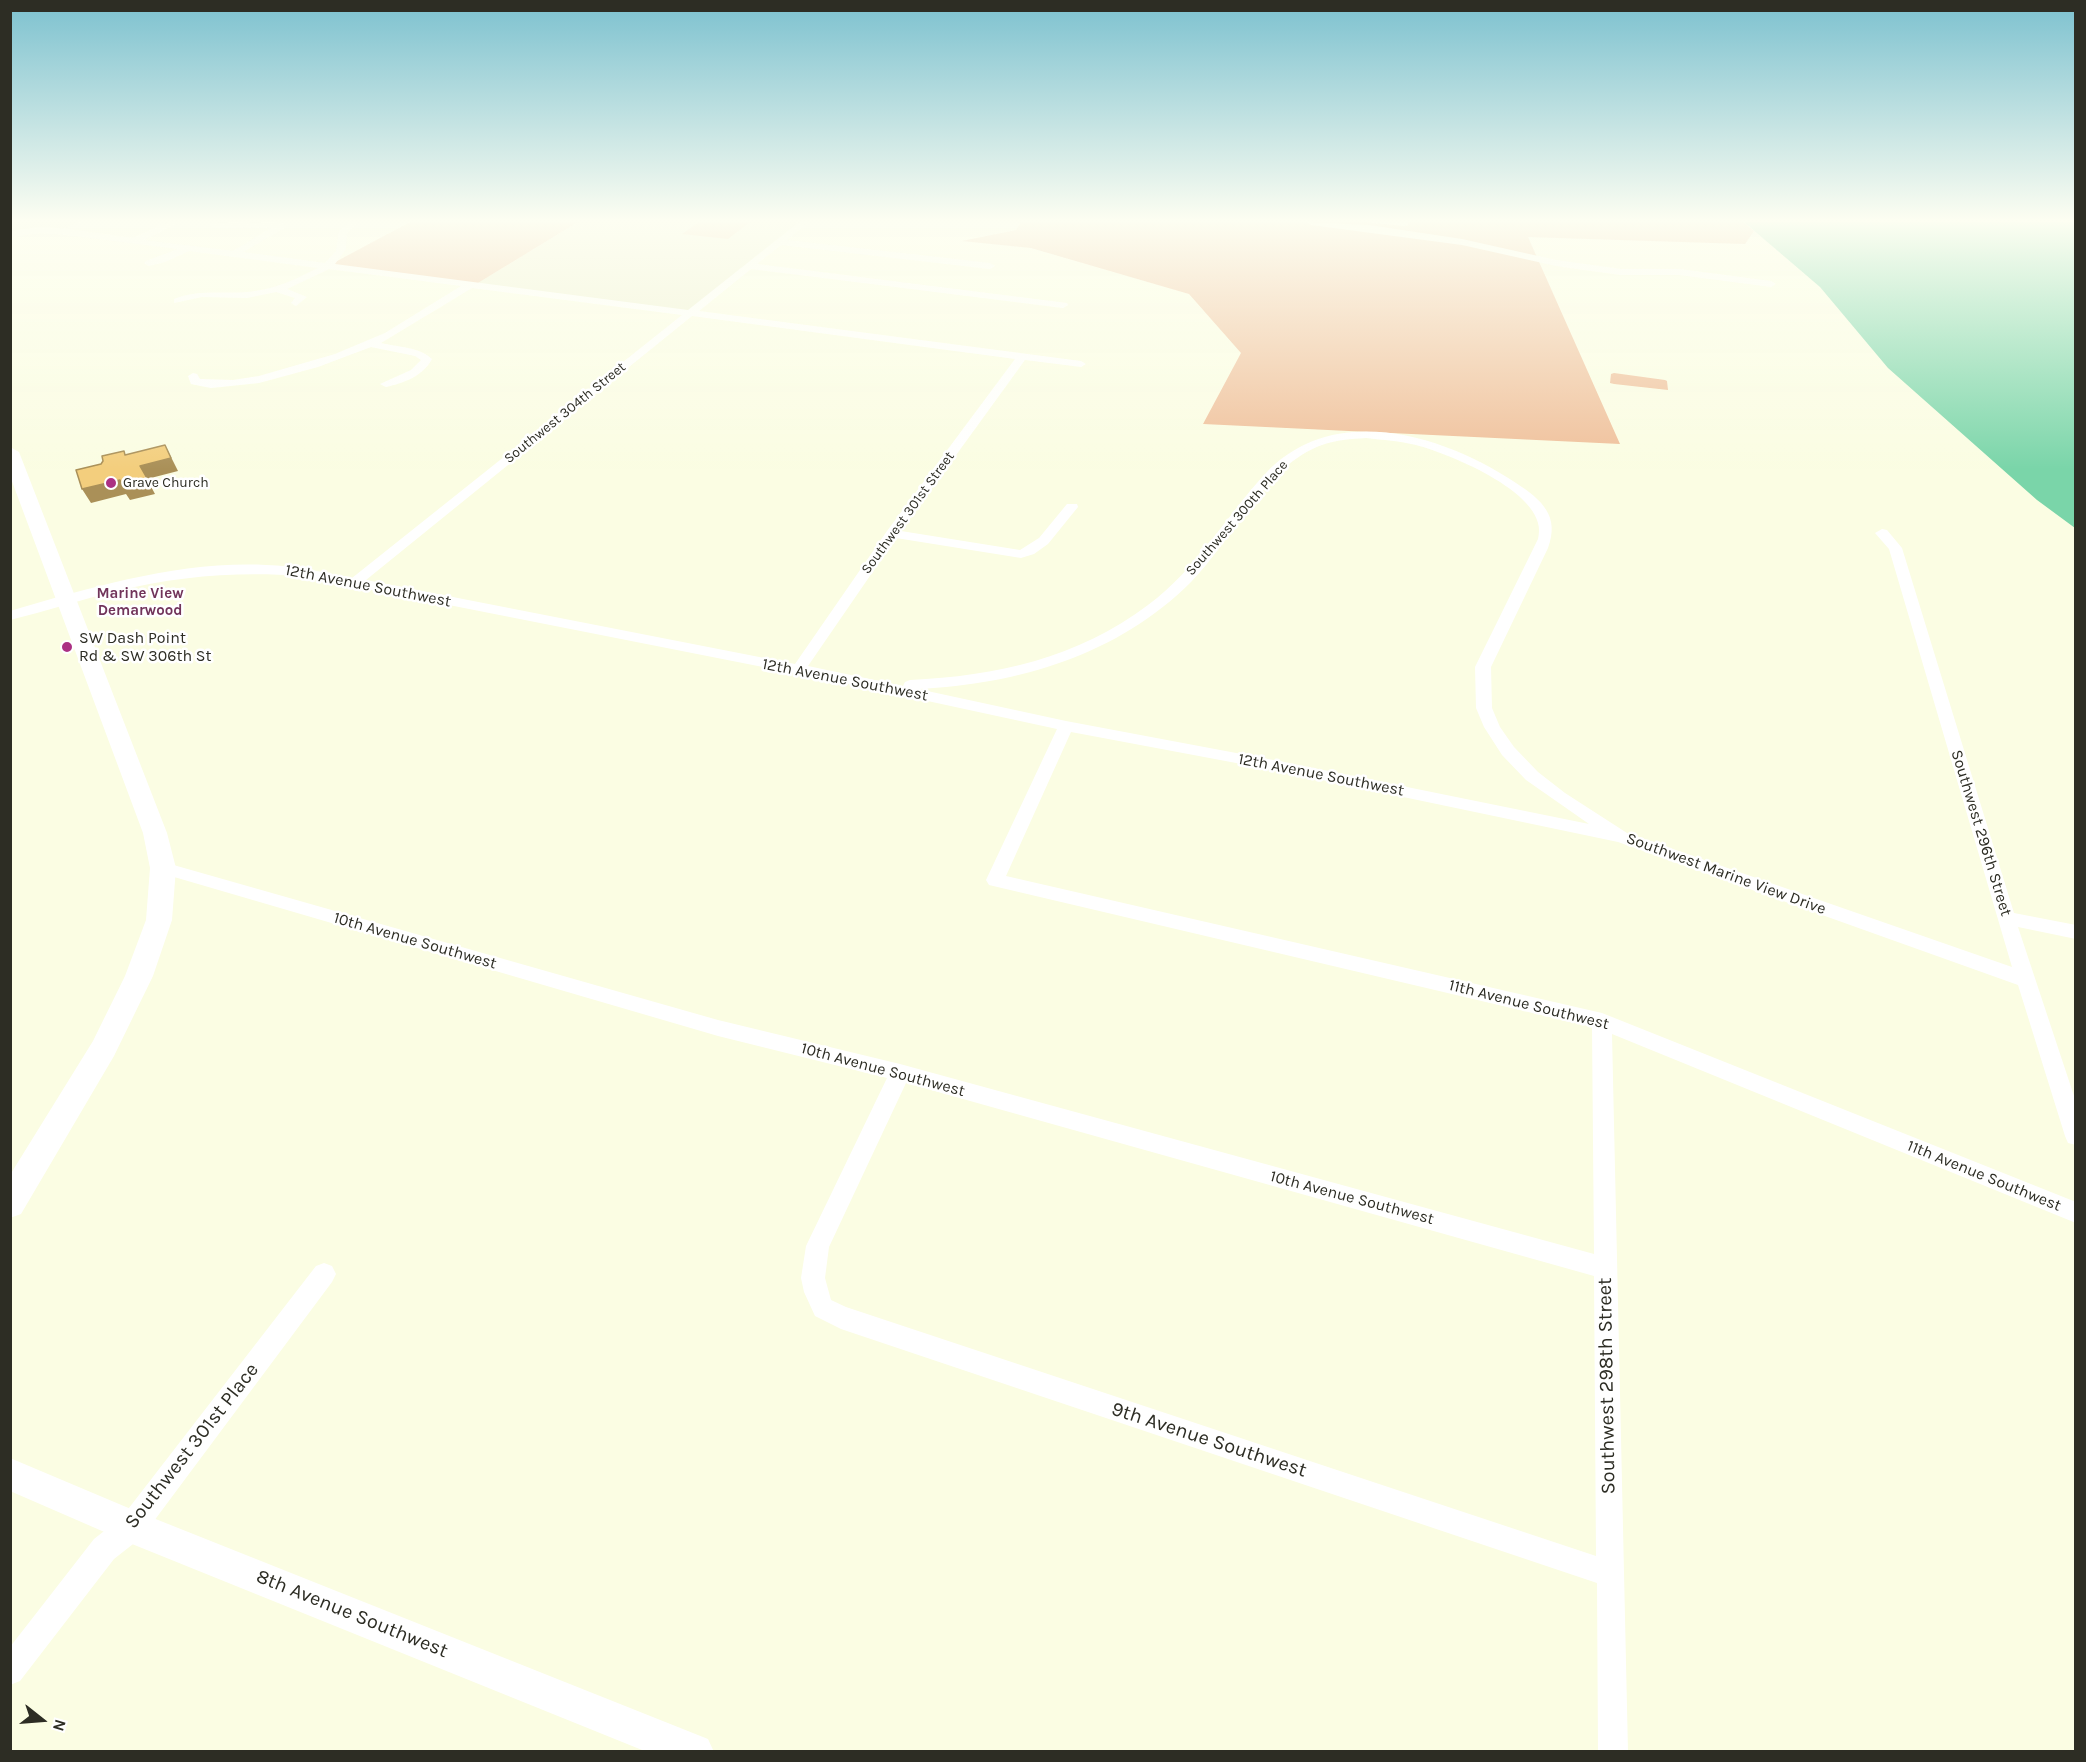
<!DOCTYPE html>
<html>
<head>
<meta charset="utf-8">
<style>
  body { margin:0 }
  #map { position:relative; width:2086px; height:1762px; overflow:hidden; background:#fbfde3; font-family:Karla,sans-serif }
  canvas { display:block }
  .frame { position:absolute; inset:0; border:12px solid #2d2d24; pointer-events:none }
  .north { position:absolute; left:12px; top:1690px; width:60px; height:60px; -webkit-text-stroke:4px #fff; paint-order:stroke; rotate:107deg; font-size:16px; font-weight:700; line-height:24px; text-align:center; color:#2d2d24 }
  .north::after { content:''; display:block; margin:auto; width:21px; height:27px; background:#2d2d24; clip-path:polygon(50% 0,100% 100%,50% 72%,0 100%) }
</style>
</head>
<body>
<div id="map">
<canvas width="2086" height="1762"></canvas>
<div class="frame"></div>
<div class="north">N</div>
</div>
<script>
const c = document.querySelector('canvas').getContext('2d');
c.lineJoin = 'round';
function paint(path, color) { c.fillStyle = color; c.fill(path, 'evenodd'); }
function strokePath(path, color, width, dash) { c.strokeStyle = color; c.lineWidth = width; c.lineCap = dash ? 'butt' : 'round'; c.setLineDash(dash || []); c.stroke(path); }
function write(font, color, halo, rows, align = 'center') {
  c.font = font + ' Karla,sans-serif'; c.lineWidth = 5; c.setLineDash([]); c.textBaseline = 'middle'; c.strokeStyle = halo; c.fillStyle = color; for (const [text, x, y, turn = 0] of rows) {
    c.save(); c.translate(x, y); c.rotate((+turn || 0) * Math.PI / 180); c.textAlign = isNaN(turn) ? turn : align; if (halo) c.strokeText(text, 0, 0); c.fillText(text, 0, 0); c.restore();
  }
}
const built = new Path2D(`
  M11 222H80L58 231 11 234Z
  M578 222H794L803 223 689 315 473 286Z`);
const green = new Path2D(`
  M410 222H578L473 286 326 267Z
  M699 222H750L728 239 682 234Z
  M1021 222H1364L1407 226 1408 222H1744L1754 231 1745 244 1528 237 1620 444 1203 424 1241 353 1189 294 1031 248 962 241 1016 230Z
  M1614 373 1665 380 1667 381 1668 390 1614 384 1610 383 1611 374Z`);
const water = new Path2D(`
  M1744 222H2075V528L2037 500 1888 368 1820 287Z`);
const minor = new Path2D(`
  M168 222H179L144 240 233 251 271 228 214 227 211 226V222L281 223 284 224V228L243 252 325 263 336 251 339 232 349 222H358L347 233 346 249 335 264 688 310 799 222H808L787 240 990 263 995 266 990 269 781 245 757 264 1067 303 1068 305 1063 308 751 269 699 311 1081 361 1086 364 1081 367 1025 360 901 531 1020 550 1039 538 1067 504H1077L1078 507 1048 544 1034 554 1021 558 896 538 808 666 903 686 905 682 910 680C996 676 1078 658 1148 605 1198 568 1225 517 1266 473 1334 401 1444 435 1516 483 1542 500 1560 516 1548 548L1491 667 1492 708 1500 727 1514 747 1538 772 1565 793 1627 833 2012 967 1889 549 1875 533 1882 529 1887 530 1902 548 2014 913 2076 925V939L2018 927 2076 1102V1145L2068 1143 2065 1136 2018 985 1618 842 1284 772 1071 732 1006 876 1602 1013 2076 1202V1223L1612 1034 1628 1752H1598L1597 1583 841 1329 815 1316 804 1292 801 1278 806 1246 887 1078 718 1036 157 872 154 868 157 864 163 862 718 1020 900 1064 1594 1254 1592 1027 989 885 986 880 1057 729 849 684 302 576C239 571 178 576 116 591 81 600 46 611 10 620V611C93 587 179 561 266 565 295 566 323 572 352 578L682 315 472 288 381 343C397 347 420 347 432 359 423 376 404 383 386 387L380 384 411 370 421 360 415 356 371 347 318 367 259 383 211 388 191 384 188 376 193 373 197 374 200 379 233 380 259 376 335 354 385 333 461 286 329 269 287 289 307 297 296 306 291 303 295 298 276 292 247 298 202 297 174 303V299C199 289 222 294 248 292 272 290 297 279 318 268L189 251 165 262 149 266 144 263 146 261 178 249 58 234 39 233 10 237V231L39 227 58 228 133 238ZM692 316 1015 359 887 531 795 664 366 580ZM1366 438C1383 440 1400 441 1416 445 1450 454 1552 495 1538 539L1475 667 1476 708 1484 727 1502 755 1526 780 1589 824 1284 762 1066 721 918 689C1019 684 1118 655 1191 582 1232 541 1265 465 1322 445 1336 440 1351 439 1366 438ZM906 1083 1594 1276 1596 1556 846 1307 831 1300 825 1278 829 1247Z
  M1307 222 1369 225 1462 239 1556 260 1621 269H1679L1771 281 1776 284 1771 287 1679 275H1621L1556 266 1462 245 1311 225Z
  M324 1263 332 1266 336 1274 332 1282 142 1537 114 1559 20 1681 10 1685V1647L94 1539 122 1517 316 1266Z`);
const tertiary = new Path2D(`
  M10 1458 138 1512 708 1739 714 1752H647L132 1544 10 1491Z`);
const secondary = new Path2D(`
  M10 447 19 452 167 833 176 868 172 920 153 976 114 1056 21 1214 10 1218V1175L93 1041 125 976 146 920 150 868 143 833 10 476Z`);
const shadedWall = new Path2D(`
  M165 445 178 471 147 479 155 494 130 500 126 494 91 503 82 489 140 466Z`);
const building = new Path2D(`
  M165 445 171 458 140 466 148 480 122 487 120 480 82 489 76 470 101 464 103 461 102 456 124 451 125 455Z`);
const markers = [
  [111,483,6,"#ab3083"],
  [67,647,6,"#ab3083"]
];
const farStreetnames = [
  ["Southwest 304th Street",565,413,-39],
  ["Southwest 301st Street",908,513,-54],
  ["Southwest 300th Place",1237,518,-49]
];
const farPoinames = [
  ["Grave Church",123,483]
];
const farNeighbourhoodnames = [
  ["Marine View",140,594],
  ["Demarwood",140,611]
];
const streetNames = [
  ["12th Avenue Southwest",368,586,11],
  ["12th Avenue Southwest",845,680,11],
  ["12th Avenue Southwest",1321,775,11],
  ["Southwest 296th Street",1981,833,73],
  ["Southwest Marine View Drive",1726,874,20],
  ["10th Avenue Southwest",415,941,16],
  ["11th Avenue Southwest",1529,1005,14],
  ["10th Avenue Southwest",883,1070,15],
  ["11th Avenue Southwest",1984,1176,22],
  ["10th Avenue Southwest",1352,1198,15]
];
const poiNames = [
  ["SW Dash Point",79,638],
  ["Rd & SW 306th St",79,656]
];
const nearStreetnames = [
  ["Southwest 298th Street",1607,1386,-91],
  ["9th Avenue Southwest",1209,1440,18],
  ["Southwest 301st Place",192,1446,-52],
  ["8th Avenue Southwest",352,1614,22]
];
paint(built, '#eef0d0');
paint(green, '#efbf99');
paint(water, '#7ad5a9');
paint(minor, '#fff');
paint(tertiary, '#fff');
paint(secondary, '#fff');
paint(shadedWall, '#aa9058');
paint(building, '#f3ce7d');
strokePath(building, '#aa9058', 1.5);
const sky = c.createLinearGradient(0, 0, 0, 469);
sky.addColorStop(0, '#7cc1cf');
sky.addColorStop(0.47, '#fdfef2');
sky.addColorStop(1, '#fdfef200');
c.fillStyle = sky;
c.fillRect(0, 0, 2086, 469);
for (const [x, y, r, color] of markers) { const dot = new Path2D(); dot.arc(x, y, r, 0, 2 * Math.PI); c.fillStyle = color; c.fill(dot); strokePath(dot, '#fff', 2); }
write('14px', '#2d2d24', '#fff', farStreetnames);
write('14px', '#2d2d24', '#fff', farPoinames, 'left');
write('bold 15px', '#71345a', '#fff', farNeighbourhoodnames);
write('16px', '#2d2d24', '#fff', streetNames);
write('16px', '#2d2d24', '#fff', poiNames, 'left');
write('20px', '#2d2d24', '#fff', nearStreetnames);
</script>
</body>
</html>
